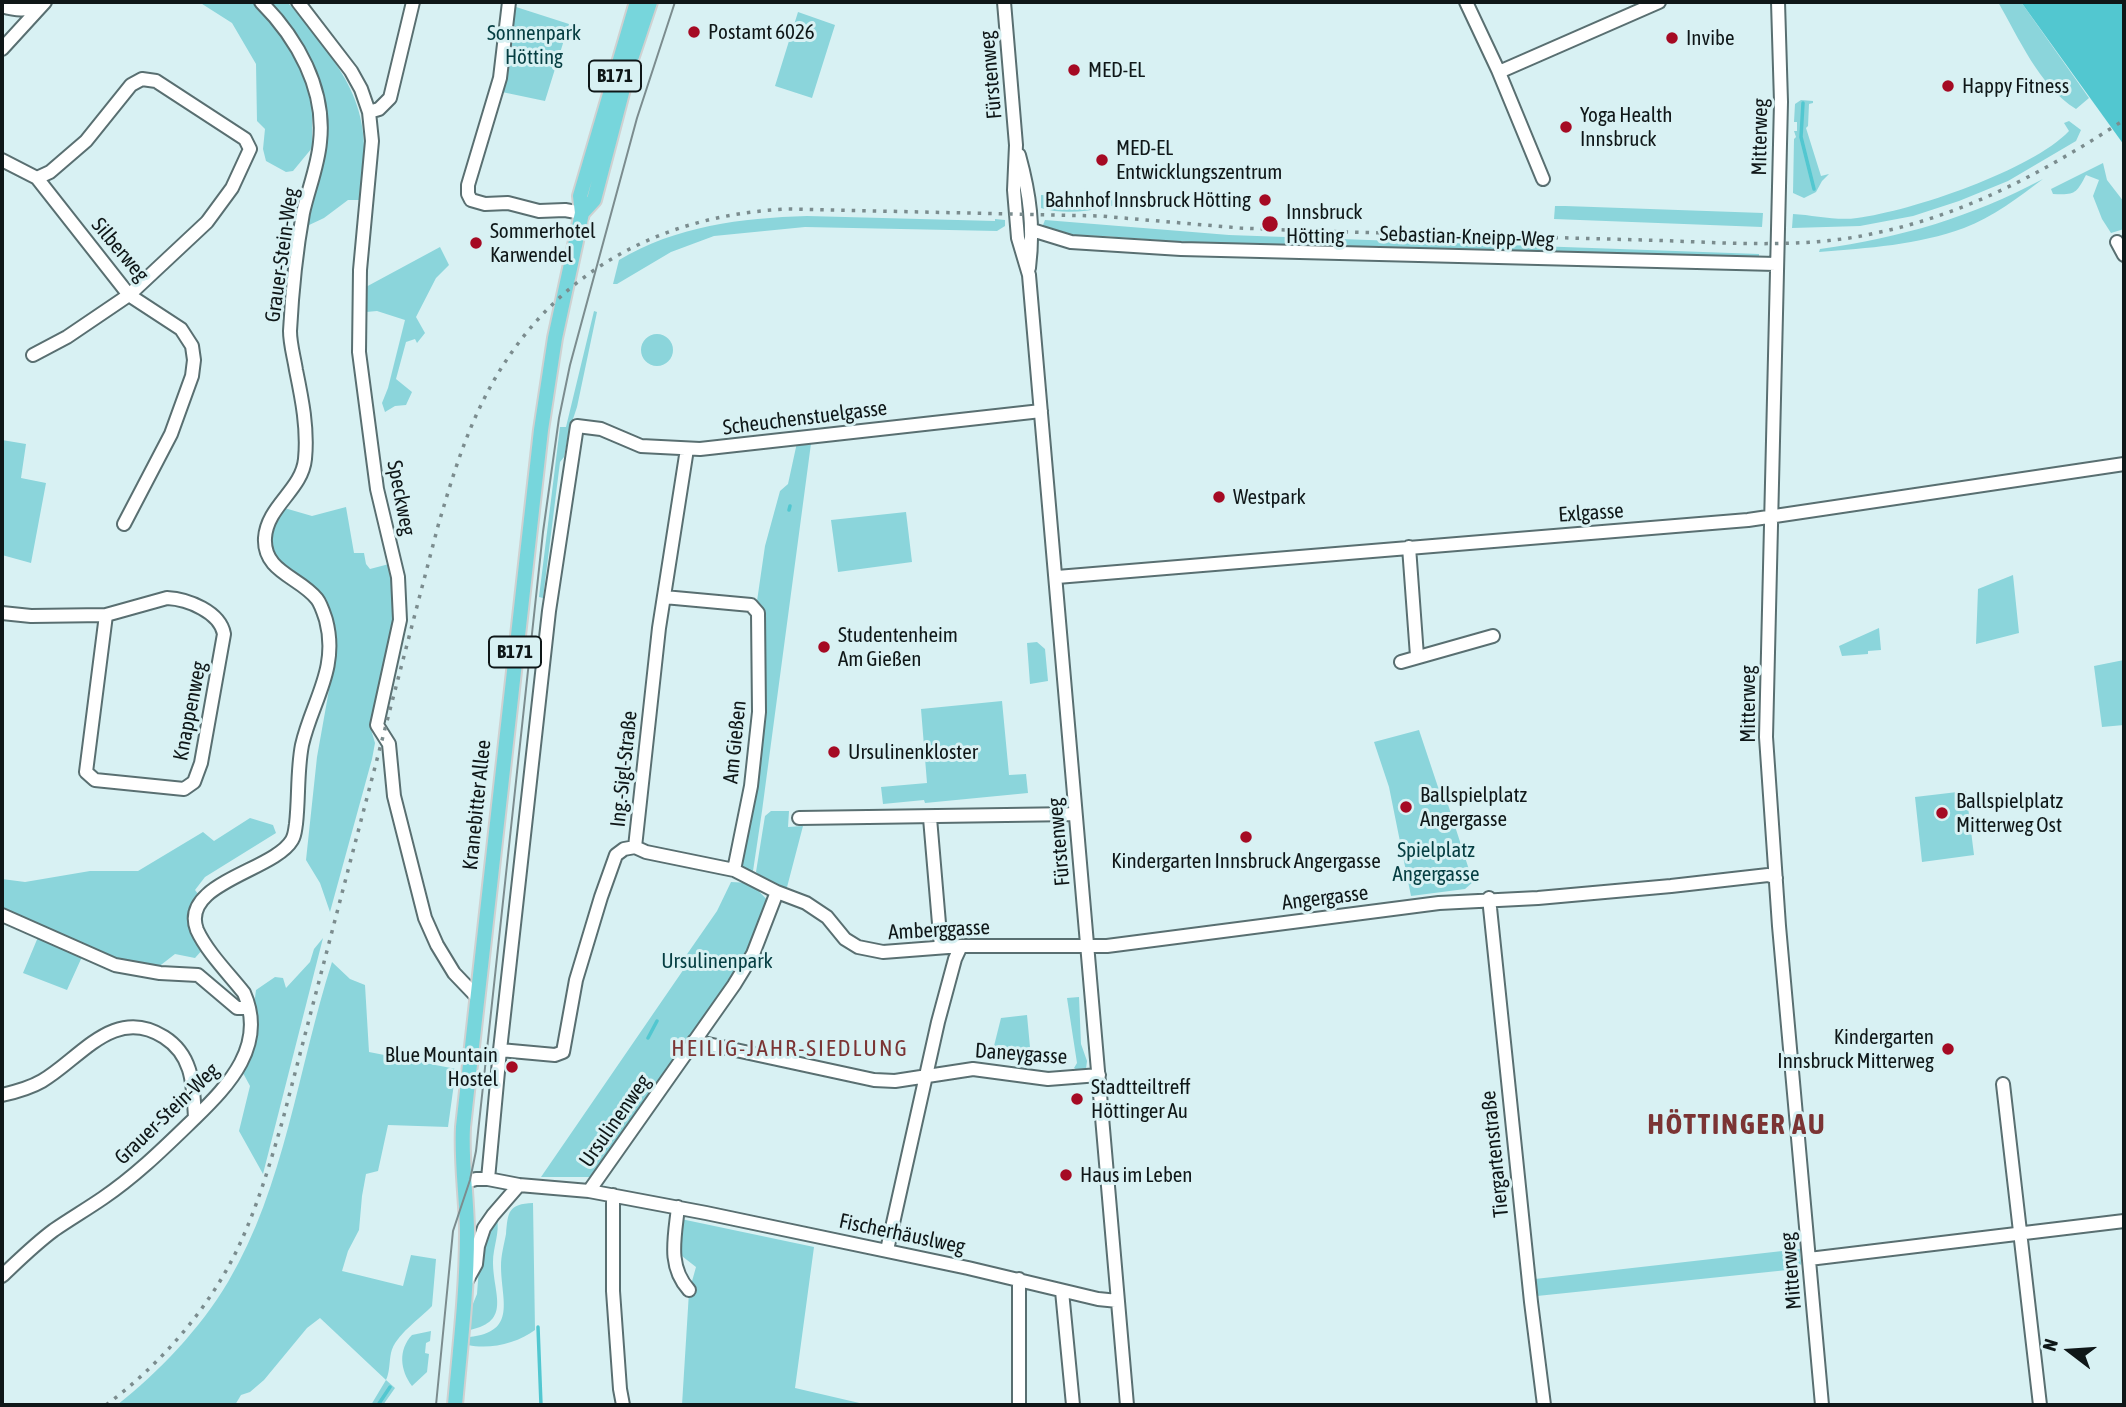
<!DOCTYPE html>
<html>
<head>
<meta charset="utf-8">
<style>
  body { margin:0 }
  #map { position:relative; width:2126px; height:1407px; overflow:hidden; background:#d8f1f3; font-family:"Asap Condensed",sans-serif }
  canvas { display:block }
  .frame { position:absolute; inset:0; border:4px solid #0f1718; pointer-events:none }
  .north { position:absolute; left:2035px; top:1316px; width:70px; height:70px; -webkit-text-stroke:5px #d8f1f3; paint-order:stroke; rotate:287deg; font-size:19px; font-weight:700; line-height:28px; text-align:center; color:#0f1718 }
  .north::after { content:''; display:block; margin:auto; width:24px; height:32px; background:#0f1718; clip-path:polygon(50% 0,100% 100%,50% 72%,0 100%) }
</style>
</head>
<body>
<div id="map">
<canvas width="2126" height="1407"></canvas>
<div class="frame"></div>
<div class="north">N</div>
</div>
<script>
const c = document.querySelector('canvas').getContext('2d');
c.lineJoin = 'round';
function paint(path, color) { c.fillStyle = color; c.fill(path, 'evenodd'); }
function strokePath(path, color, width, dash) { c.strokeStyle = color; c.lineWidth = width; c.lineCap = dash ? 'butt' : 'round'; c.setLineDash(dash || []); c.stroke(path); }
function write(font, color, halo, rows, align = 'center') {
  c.font = font + ' "Asap Condensed",sans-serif'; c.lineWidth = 6; c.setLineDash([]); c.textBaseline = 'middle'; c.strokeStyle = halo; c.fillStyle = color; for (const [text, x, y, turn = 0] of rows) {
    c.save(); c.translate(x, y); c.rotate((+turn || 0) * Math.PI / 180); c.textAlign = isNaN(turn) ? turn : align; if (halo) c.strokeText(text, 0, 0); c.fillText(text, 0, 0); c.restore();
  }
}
const green = new Path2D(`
  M199 2H252C276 27 304 58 310 93 313 110 312 130 312 148L293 171 286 172 266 161 263 149 265 129 257 121 256 64 232 23Z
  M265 2H287L292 7C347 75 377 108 359 200H348L324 218 307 226 323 99Z
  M1998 2H2021L2089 98 2076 109C2039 86 2019 38 1998 2Z
  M513 6 569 24 545 101 502 92Z
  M798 12 835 25 812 98 775 86Z
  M1801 100 1813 101V103L1809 104 1808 126 1806 128 1821 176 1829 174 1822 181 1816 192 1804 198 1793 193 1794 139 1796 137 1794 131H1797V122H1794L1795 104Z
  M2069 121 2081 130 2076 141 2008 181 1959 201 1913 216 1860 226 1792 228 1793 214C1813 215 1837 221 1857 218 1912 211 2032 170 2069 131L2064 123Z
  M2103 163 2107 180 2124 202V229L2111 233 2102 219 2093 196 2099 180 2086 175C2076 194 2075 195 2053 194L2051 189Z
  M2043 179C2019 197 1993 217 1964 228 1918 245 1868 248 1819 252L1820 249C1903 237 1969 218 2043 179Z
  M1041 195 1112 198 1145 197C1114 206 1074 218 1041 208Z
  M1555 206H1565L1763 213 1762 227 1554 219Z
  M807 216 995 221V219L1005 220V226L997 231 805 227 714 236 671 252 617 284H613L619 260C676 226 741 218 807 216Z
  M1045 220 1229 235 1759 254V259L1201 243 1102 236 1062 235 1043 225Z
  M440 247 449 265 436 278 416 317 425 333 417 343 415 339 406 342 396 379 412 392 406 405 395 406 385 412 382 403 388 388 405 320 377 311 366 312 364 288Z
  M594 311 597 312 577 407 569 431 564 457 560 462 543 598 539 597 560 427H566Z
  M641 350a16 16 0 1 1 32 0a16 16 0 1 1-32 0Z
  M812 436 762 811 753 871 737 866 759 712 756 608 765 546 780 491 788 484 798 438Z
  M2 440 26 444 21 478 46 483 31 563 2 555Z
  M281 507 312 516 346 507 354 553H364L366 564 370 569 389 564 395 615 370 726 375 743 372 759 330 912 320 883 306 860 317 757 332 673 327 606 270 552 271 525Z
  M906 512 912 562 838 572 831 520Z
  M2013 575 2019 633 1976 644 1978 589Z
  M1879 628 1881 650 1868 651V654L1842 656 1839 646Z
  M1037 642 1045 649 1048 681 1030 684 1027 643Z
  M2124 660V725L2102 727 2094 666Z
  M1002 701 1009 775 1026 774 1028 793 925 803 924 800 883 804 881 787 927 783 921 709Z
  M1419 730 1438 787 1442 786 1473 882 1465 889 1411 896 1389 787 1374 742Z
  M1966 791 1974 855 1922 862 1915 797Z
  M771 811H789L788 827 803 826 786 891 770 884 756 872 765 816Z
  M250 818 273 825 276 833 205 877 195 890 198 894 191 904 187 921 203 949 195 958 175 954 157 968 118 961 86 948 67 990 23 973 41 930 2 912V879L25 882 90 871H138L203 832 214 841Z
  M731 882 751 883 773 906 753 954 591 1177H541L688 963 683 960 717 911Z
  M323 938 263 1174 239 1131 250 1086 243 1073 247 1060 256 990 275 977 283 978 286 988 310 962 314 949Z
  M332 962 350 979 365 985 369 1052 456 1069 448 1127 388 1125 378 1171 366 1174 362 1196 359 1230 348 1251 342 1271 403 1286 411 1255 436 1259 432 1306C420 1319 395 1335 391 1353 389 1362 390 1371 386 1380L395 1388 383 1405H371L386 1380 320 1318 307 1328 264 1380 250 1392 241 1395 235 1405H117C159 1372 200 1329 228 1282 285 1186 298 1068 332 962Z
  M1079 997 1081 1044 1087 1061 1086 1069 1077 1070 1074 1068 1077 1063 1067 998Z
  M1027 1015 1031 1058 995 1053 993 1050 1001 1018Z
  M533 1203 535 1330C518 1343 490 1350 468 1345L469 1337C518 1332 501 1300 501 1266 501 1255 504 1245 506 1234 508 1212 508 1204 533 1203Z
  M497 1218C500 1233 493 1247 493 1262 493 1294 512 1321 470 1330V1311L477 1294 480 1254 484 1238Z
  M681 1219 814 1247 795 1388 868 1405H682L689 1292 696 1267 678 1253Z
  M1800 1249 1801 1264 1797 1269 1537 1296 1535 1279Z
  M431 1331 430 1341 426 1343 425 1353 429 1354 427 1372 412 1386C400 1370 398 1350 412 1335Z`);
const water = new Path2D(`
  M2021 2H2124V145Z`);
const stream = new Path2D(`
  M1803 103 1801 137 1814 189
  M789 510 790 506
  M648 1038 657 1021
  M538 1327 541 1405
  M378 1405 390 1387`);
const minor = new Path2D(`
  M298 2 351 71 361 89 369 112 372 141 360 270 359 352 377 489 398 577 400 620 377 725 389 744 394 796 425 918 437 945 454 973 477 997
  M509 2 500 78 468 185V194L471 200 485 204 508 203 539 211 565 210 582 213
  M1004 2 1016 145 1014 190 1018 238 1029 275C1064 651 1093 1028 1127 1405
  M1466 2 1498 70 1543 179
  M1778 2 1781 102 1766 737 1779 926 1822 1405
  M2 6C18 11 26 11 41 4
  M2 49 45 2
  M1499 72 1659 2
  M369 112 379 109 390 98 413 2
  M1019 155C1030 195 1034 227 1029 268
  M2 160 37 178 129 295 181 329 192 346 194 360 192 376 171 434 124 524
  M1032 230 1071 242 1181 249 1776 264
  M2117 242 2124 255
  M33 355 67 337 129 295 207 222 232 188 250 149 245 139 156 81 142 79 131 85 86 141 50 172 37 178
  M1409 547 1417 656
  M1057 577 1748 520 2124 464
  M2 613 31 616 106 615 167 598C188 599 220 612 224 634L201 763 194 782 184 789 95 780 86 772 106 615
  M1401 662 1493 636
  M799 818 1075 814
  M930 818 941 947
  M635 847 646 852 734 870 751 786 759 712 758 613 751 605 664 597
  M734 870 777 892 806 903 827 917 845 939 858 947 883 952 961 946H1107L1439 903 1538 898 1671 886 1768 875 1776 878
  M1489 898 1531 1302 1544 1405
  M2 915 115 965 160 973 198 975 237 1008H248
  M694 1041 874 1080 895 1081 973 1069 1048 1079 1099 1075
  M500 1050 555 1055 563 1052 576 980 601 897 616 855 624 849 635 847 659 628 687 449
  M2003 1084 2040 1405
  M2 1095C15 1092 30 1088 42 1081 80 1059 114 1005 164 1037 194 1056 193 1087 195 1118
  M488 1179 500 1050 549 611 577 426 601 429 641 446 700 449 1041 411
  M465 1182 476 1179H488L519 1185 589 1191 706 1213 968 1268 1098 1299 1118 1301
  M589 1191 734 985 753 954 777 892
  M613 1195V1291L620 1389 623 1405
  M678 1207C675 1237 667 1266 689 1290
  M887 1250 938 1022 955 959 961 946
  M1809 1259 2124 1221
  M2 1276C19 1260 35 1244 54 1230 70 1219 87 1209 103 1198 137 1175 166 1146 195 1118 229 1085 267 1045 244 993 229 974 207 952 197 930 179 883 274 871 292 840 295 835 295 830 296 824 299 798 297 771 302 745 312 701 339 669 326 620 324 614 321 604 317 599 300 577 263 572 265 538 267 506 302 490 305 459 308 429 302 399 296 370 294 357 290 344 290 331 292 292 296 252 303 213 308 190 318 166 320 142 326 89 297 38 261 2
  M1019 1279V1405
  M466 1282 476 1264 478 1246 484 1228 493 1215 519 1185
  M1062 1291 1073 1405`);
const major = new Path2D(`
  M582 213 594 200 630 62 650 2
  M455 1405C460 1348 467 1291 467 1234 467 1198 461 1163 463 1127L541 430 555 338 582 213 580 196 637 2`);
const tram = new Path2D(`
  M436 1405 453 1231 470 1180 476 1151 543 532 559 418 570 365 637 118 675 2`);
const rail = new Path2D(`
  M106 1405C159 1366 208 1310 237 1250 257 1208 270 1164 283 1119L438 526C450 485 462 444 481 405 541 280 652 215 788 209L1100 216 1240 228 1311 231C1422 234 1533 237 1644 240 1721 242 1800 250 1876 233 1967 214 2046 171 2124 120`);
const markers = [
  [694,32,7,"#a50a23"],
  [1672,38,7,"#a50a23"],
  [1074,70,7,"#a50a23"],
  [1948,86,7,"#a50a23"],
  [1566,127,7,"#a50a23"],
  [1102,160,7,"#a50a23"],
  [1265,200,7,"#a50a23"],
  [1270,224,9,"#a50a23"],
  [476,243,7,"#a50a23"],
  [1219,497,7,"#a50a23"],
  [824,647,7,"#a50a23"],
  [834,752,7,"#a50a23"],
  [1406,807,7,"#a50a23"],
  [1942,813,7,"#a50a23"],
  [1246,837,7,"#a50a23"],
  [1948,1049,7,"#a50a23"],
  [512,1067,7,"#a50a23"],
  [1077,1099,7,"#a50a23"],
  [1066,1175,7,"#a50a23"]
];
const shields = [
  [615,76,52],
  [515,652,52]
];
const shieldNames = [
  ["B171",615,76],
  ["B171",515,652]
];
const poiNames = [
  ["Postamt 6026",708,32],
  ["Invibe",1686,38],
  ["MED-EL",1088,70],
  ["Happy Fitness",1962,86],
  ["Yoga Health",1580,115],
  ["Innsbruck",1580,139],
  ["MED-EL",1116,148],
  ["Entwicklungszentrum",1116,172],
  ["Bahnhof Innsbruck Hötting",1251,200,"right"],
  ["Innsbruck",1286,212],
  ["Hötting",1286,236],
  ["Sommerhotel",490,231],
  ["Karwendel",490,255],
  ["Westpark",1233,497],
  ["Studentenheim",838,635],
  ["Am Gießen",838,659],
  ["Ursulinenkloster",848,752],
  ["Ballspielplatz",1420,795],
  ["Angergasse",1420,819],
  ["Ballspielplatz",1956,801],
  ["Mitterweg Ost",1956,825],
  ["Kindergarten Innsbruck Angergasse",1246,861,"center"],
  ["Kindergarten",1934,1037,"right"],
  ["Innsbruck Mitterweg",1934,1061,"right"],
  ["Blue Mountain",498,1055,"right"],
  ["Hostel",498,1079,"right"],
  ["Stadtteiltreff",1091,1087],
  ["Höttinger Au",1091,1111],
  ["Haus im Leben",1080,1175]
];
const parkNames = [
  ["Sonnenpark",534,33],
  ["Hötting",534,57],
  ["Spielplatz",1436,850],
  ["Angergasse",1436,874],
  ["Ursulinenpark",717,961]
];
const streetNames = [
  ["Fürstenweg",991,75,-95],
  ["Mitterweg",1760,137,-89],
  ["Sebastian-Kneipp-Weg",1467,237,2],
  ["Silberweg",120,250,50],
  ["Grauer-Stein-Weg",282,255,-82],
  ["Scheuchenstuelgasse",805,418,-7],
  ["Speckweg",401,498,79],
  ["Exlgasse",1591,513,-4],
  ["Mitterweg",1748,704,-90],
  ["Knappenweg",190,711,-79],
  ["Am Gießen",735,742,-84],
  ["Ing.-Sigl-Straße",624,769,-84],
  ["Kranebitter Allee",477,805,-84],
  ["Fürstenweg",1059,842,-95],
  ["Angergasse",1325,898,-7],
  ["Amberggasse",939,930,-3],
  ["Daneygasse",1021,1054,4],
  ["Grauer-Stein-Weg",167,1114,-44],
  ["Ursulinenweg",615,1121,-55],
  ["Tiergartenstraße",1495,1154,-96],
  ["Fischerhäuslweg",902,1234,12],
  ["Mitterweg",1791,1271,-95]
];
const neighbourhoodNames = [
  ["HEILIG-JAHR-SIEDLUNG",790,1049]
];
const districtNames = [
  ["HÖTTINGER AU",1737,1125]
];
paint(green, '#8bd5db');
paint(water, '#52c7d0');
strokePath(stream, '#52c7d0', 3.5);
strokePath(minor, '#596f71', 16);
strokePath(major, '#cfd1d1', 18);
strokePath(minor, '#fff', 12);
strokePath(major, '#77d6dc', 14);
strokePath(tram, '#7b8c8e', 2);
strokePath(rail, '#7b8c8e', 3.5, [3.5, 7]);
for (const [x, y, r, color] of markers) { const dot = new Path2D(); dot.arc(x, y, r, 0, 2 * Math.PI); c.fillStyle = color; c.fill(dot); strokePath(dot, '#d8f1f3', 2.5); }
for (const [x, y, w] of shields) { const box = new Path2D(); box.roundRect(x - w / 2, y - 15.5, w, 31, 5); c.fillStyle = '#d8f1f3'; c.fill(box); strokePath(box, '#0f1718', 2); }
write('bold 19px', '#0f1718', null, shieldNames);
write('21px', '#0f1718', '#d8f1f3', poiNames, 'left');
write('21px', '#053e42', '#d8f1f3', parkNames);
write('21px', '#0f1718', '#d8f1f3', streetNames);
c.letterSpacing = '2px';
write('23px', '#7b3434', '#d8f1f3', neighbourhoodNames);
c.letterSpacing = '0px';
c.letterSpacing = '2px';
write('bold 28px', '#7b3434', '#d8f1f3', districtNames);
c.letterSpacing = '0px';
</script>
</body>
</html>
